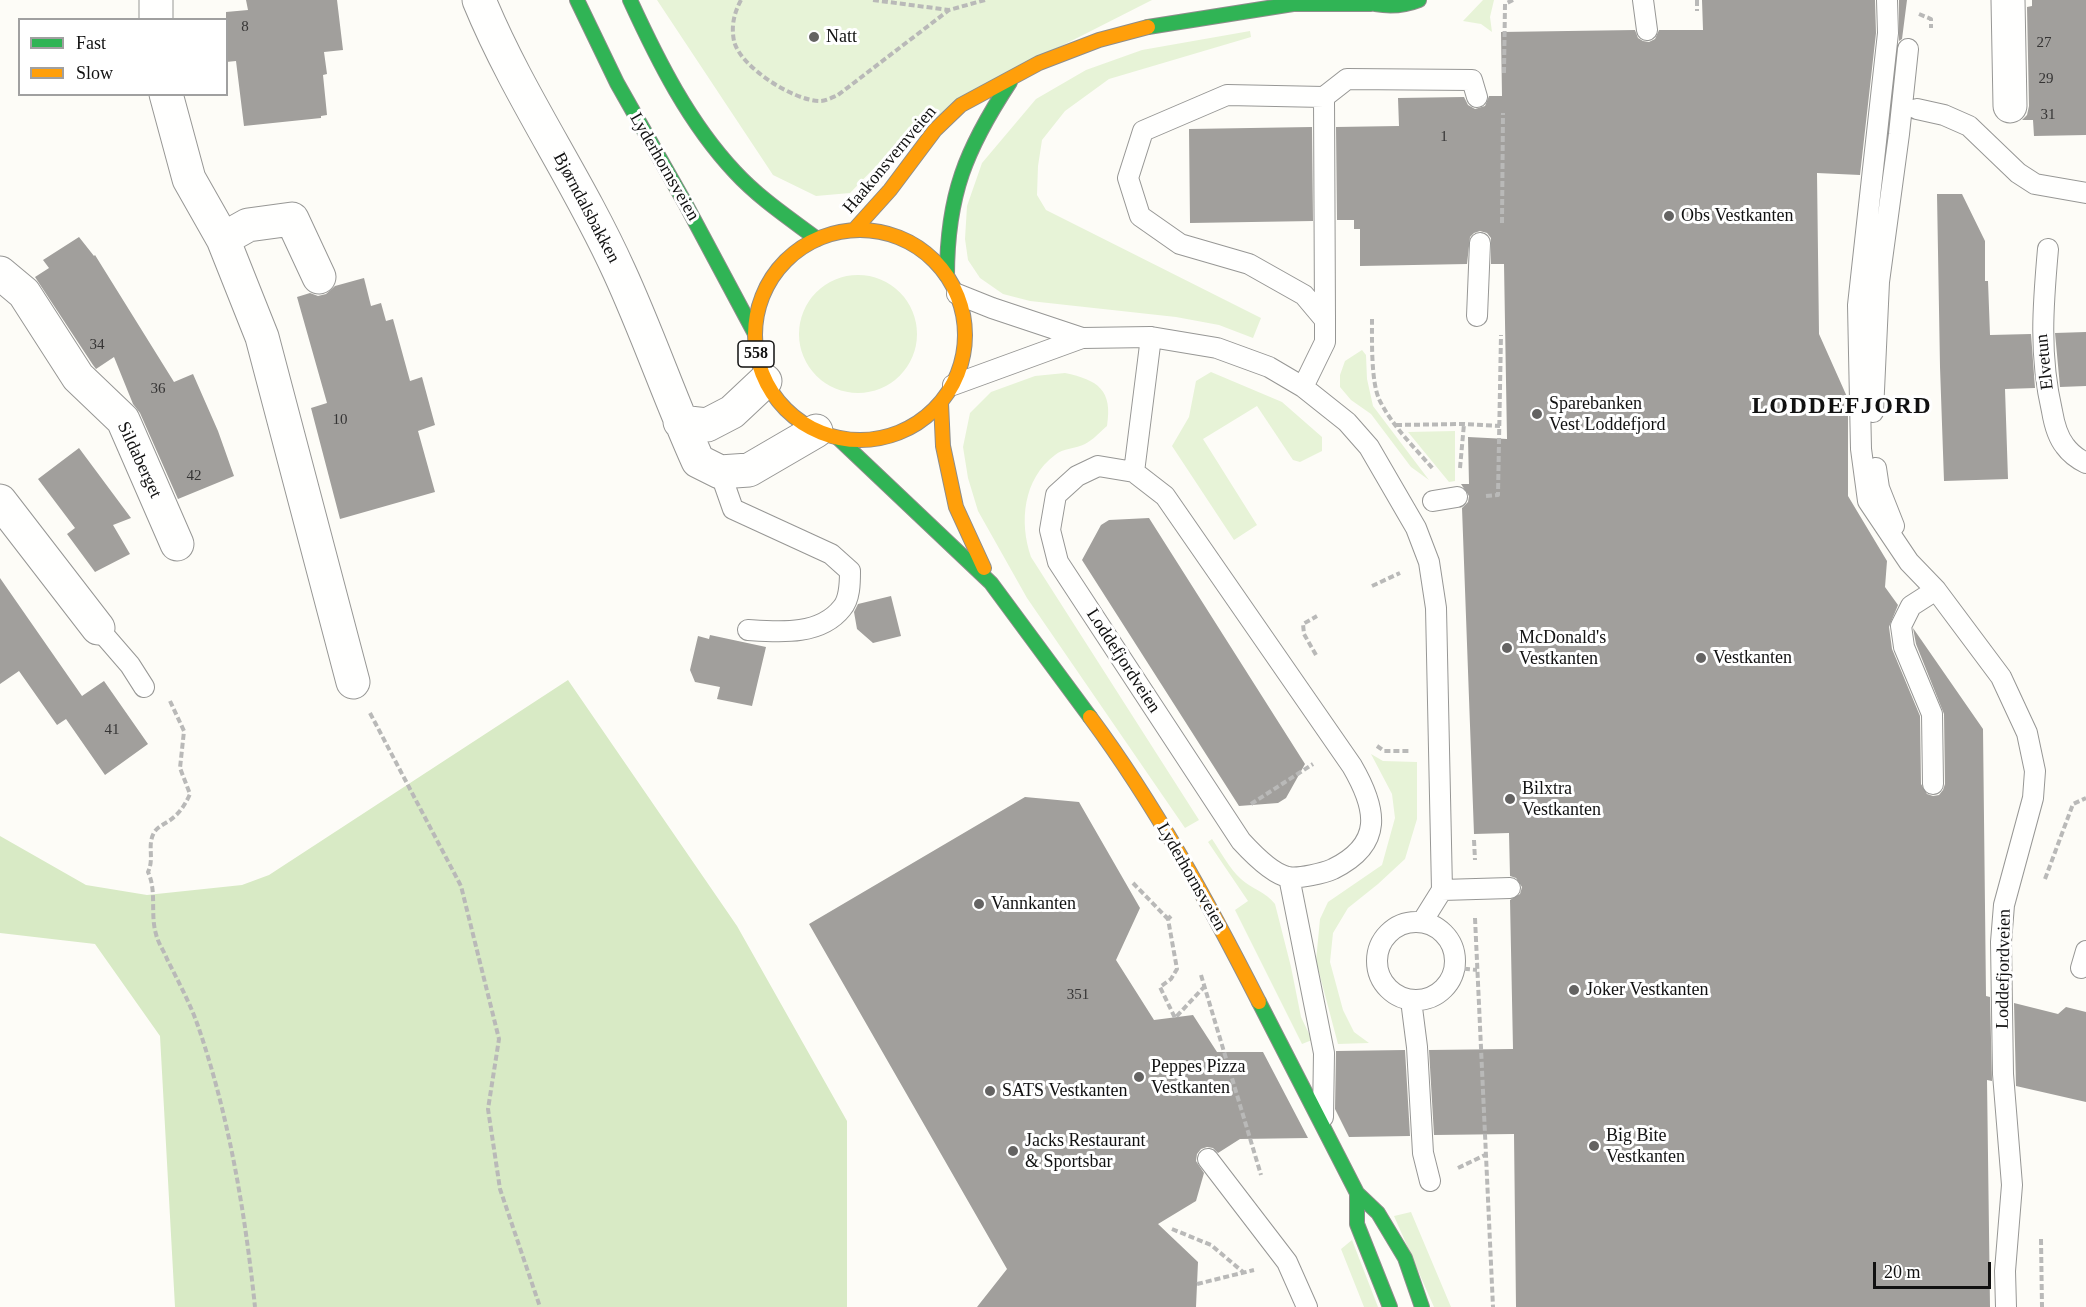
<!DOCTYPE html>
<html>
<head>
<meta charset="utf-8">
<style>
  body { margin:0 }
  #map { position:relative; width:2086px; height:1307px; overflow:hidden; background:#fdfcf7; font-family:"Times New Roman",serif }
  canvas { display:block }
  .legend { position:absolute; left:18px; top:18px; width:210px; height:78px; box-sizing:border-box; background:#fff; border:2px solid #a0a0a0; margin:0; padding:8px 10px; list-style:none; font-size:18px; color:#111 }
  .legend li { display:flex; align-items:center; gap:12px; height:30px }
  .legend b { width:30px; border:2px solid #a0a0a0 }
  .scale { position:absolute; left:1873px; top:1262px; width:118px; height:27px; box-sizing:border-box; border:3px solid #111; border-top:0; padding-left:8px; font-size:18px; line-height:21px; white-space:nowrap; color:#111; -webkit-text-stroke:4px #fff; paint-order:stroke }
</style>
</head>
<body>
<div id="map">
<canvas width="2086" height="1307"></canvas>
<ul class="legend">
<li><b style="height:8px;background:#30b455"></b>Fast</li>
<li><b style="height:8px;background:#ff9f0a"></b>Slow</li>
</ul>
<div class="scale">20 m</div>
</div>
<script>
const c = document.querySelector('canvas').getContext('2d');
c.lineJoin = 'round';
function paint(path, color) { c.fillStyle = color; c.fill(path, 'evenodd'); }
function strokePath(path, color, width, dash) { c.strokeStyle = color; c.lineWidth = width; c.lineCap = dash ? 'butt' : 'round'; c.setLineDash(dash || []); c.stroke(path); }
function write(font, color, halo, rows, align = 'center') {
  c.font = font + ' "Times New Roman",serif'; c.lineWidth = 6; c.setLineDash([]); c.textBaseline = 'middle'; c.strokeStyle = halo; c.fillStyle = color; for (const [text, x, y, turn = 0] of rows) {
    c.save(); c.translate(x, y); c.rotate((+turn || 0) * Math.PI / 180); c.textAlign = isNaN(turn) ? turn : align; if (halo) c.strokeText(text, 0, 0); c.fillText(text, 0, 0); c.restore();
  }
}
const green = new Path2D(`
  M657 0H1152L1016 69 881 161 850 193 816 196 773 175Z
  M1483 0H1494L1490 17 1492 32 1481 24 1463 21Z
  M1250 31 1251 37 1109 79 1065 111 1042 140 1038 166 1037 195 1046 210 1261 318 1253 338 1219 325 1176 317 1030 301 1003 294 980 278 968 260 965 239 967 206 982 163 1036 99 1086 70 1142 50Z
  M799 334a59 59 0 1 1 118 0a59 59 0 1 1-118 0Z
  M1362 350 1366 355 1367 379 1373 406 1429 480 1411 467 1371 414 1351 400 1340 387V375L1345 361Z
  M1211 372 1282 402 1322 437V451L1300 462 1293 460 1257 406 1203 439 1257 525 1234 540 1172 446 1189 417 1196 381Z
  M1065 373C1098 380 1113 390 1107 426 1100 432 1093 440 1085 444 1076 449 1063 448 1055 455 1023 479 1019 522 1031 557L1199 820 1185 828 1027 598 978 511 968 478 963 447 970 413 991 392 1035 376Z
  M1455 431V481L1449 482 1408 432Z
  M1371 754 1383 761 1417 762V819L1405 859 1378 884 1348 908 1333 933 1330 962 1343 1010 1354 1032 1369 1043 1338 1044 1316 961 1320 919 1328 902 1382 865 1395 818 1392 794Z
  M1212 839C1221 852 1229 868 1241 879 1252 889 1266 892 1275 904L1291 967 1301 1017 1312 1040 1302 1044 1235 910 1248 901 1208 842Z
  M1411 1212 1451 1307H1434L1394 1216Z
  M1352 1240 1378 1307H1364L1341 1249Z`);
const forest = new Path2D(`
  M568 680 737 926 847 1121V1307H175L160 1036 95 944 0 933V836L86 885 147 895 242 885 269 875Z`);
const building = new Path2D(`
  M246 0H337L343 50 324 52 327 74 323 75 327 115 321 116V118L244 126 236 61 226 62V12L248 10Z
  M1702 0H1875L1876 33 1860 175 1817 173 1819 334 1848 399V496L1887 561 1885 587 1898 605 1889 627 1892 649 1920 716 1921 784 1927 794 1933 796 1939 795 1943 790 1945 784 1944 714 1916 644 1913 628 1983 729 1986 996 1990 997 1992 1081 1987 1080 1990 1307H1516L1514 1134 1434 1135 1429 1050 1513 1049 1510 900 1520 894 1522 887 1516 878 1510 876 1509 833 1474 834 1462 508 1468 502 1469 496 1461 484H1469L1468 437 1507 439 1504 264H1491V238L1487 233 1480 231 1474 233 1470 237 1467 264 1360 266V229H1354V220H1337L1336 127 1399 126 1398 98 1464 97 1468 105 1475 109 1485 106 1489 96H1502L1501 32 1635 30 1638 38 1643 41 1649 42 1655 39 1659 30H1703Z
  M1899 0H1907L1902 39 1899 41Z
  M2032 0H2086V135L2034 136 2033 120H2022L2027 115 2029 106 2027 7 2032 6Z
  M1312 127 1313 221 1190 223 1189 129Z
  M1937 194H1962L1985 241V281H1988L1990 335 2031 334 2035 388 2005 389 2008 479 1944 481 1940 367Z
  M79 237 94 256 95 255 174 382 193 374 218 431 234 476 178 499 140 413 133 404 114 357 96 369 93 365 35 277 49 268 43 260Z
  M364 278 371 306 381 303 386 321 393 319 410 381 422 377 435 425 418 431 435 492 340 519 311 408 327 403 297 297 310 293 318 296 326 294 335 286Z
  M2086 332V386L2060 387 2055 333Z
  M79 448 131 518 113 525 130 554 95 572 67 534 75 528 38 479Z
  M1149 518 1305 764 1286 798 1278 803 1239 806 1082 560 1101 525 1109 520Z
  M0 578 82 696 104 681 148 744 105 775 66 719 57 725 19 671 0 684Z
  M891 596 901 636 873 643 857 629 854 612 858 604Z
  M710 635 766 647 752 706 717 699 720 687 695 682 690 670 698 636 709 639Z
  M1025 797 1079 802 1140 908 1116 960 1154 1020 1193 1015 1217 1052H1263L1308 1138 1240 1139 1218 1153 1213 1148 1207 1147 1201 1149 1197 1154 1196 1161 1204 1173 1196 1201 1158 1224 1198 1262 1196 1307H977L1007 1269 809 924Z
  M2014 1003 2058 1014 2066 1007 2086 1012V1102L2016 1086Z
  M1405 1050 1410 1136 1349 1137 1335 1109 1336 1051Z`);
const path = new Path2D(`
  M741 0C734 13 731 26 734 41 740 67 794 101 820 101 826 101 833 97 838 95L949 10
  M873 0 949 10 985 0
  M1697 0V11
  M1919 14 1931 19V28
  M1504 73 1505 4 1513 0
  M1502 223 1503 113
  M1372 319C1372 340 1371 381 1379 399 1392 426 1415 448 1434 470
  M1396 425 1464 424 1500 426
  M1460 468 1464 424
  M1486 496 1498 495 1501 335
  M1372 586 1400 573
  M1316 655 1304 634 1303 624 1317 616
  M170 701 184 731 180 768 190 794C186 803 181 811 174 817 169 822 160 825 155 831 146 845 155 857 148 872 157 891 150 914 156 934 158 943 164 951 167 959 178 981 190 1003 198 1026 229 1116 245 1212 255 1307
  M370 713 461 886 499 1039 488 1109 500 1189 540 1307
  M1377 746 1384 751H1410
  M1251 804 1313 764
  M1474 840 1475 860
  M2045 879 2073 804 2086 798
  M1133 883 1168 919
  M1171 916 1168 919 1177 969 1171 979 1160 987 1175 1018 1204 987
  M1475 918 1493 1307
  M1455 968 1477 970
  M1201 975 1261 1175
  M1458 1168 1485 1155
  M1172 1229 1211 1245 1243 1272
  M2041 1239 2042 1307
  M1197 1284 1254 1270`);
const lane = new Path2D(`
  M1643 0 1647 30
  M1887 0 1888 33 1858 305 1861 449 1868 501 1909 562 1936 590 2001 677 2027 733 2035 771 2033 798 2004 905 2001 942 2003 1074 2012 1185 2005 1271 2006 1307
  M1227 95 1324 97 1325 320 1304 295 1249 264 1180 244 1140 216 1128 178 1143 131Z
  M1324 97 1347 79 1472 80 1477 97
  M1917 109 1944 115 1969 126 2018 173 2035 184 2086 193
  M2048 249C2043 305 2039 355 2052 411 2054 423 2057 436 2065 446 2070 453 2078 459 2086 463
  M957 294 992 308 1082 338 1151 337 1217 348 1269 367 1303 387 1347 422 1369 447 1416 528 1429 562 1436 608 1442 890 1422 922
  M1477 316 1480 243
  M953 385 1082 338
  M1303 387 1325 342V320
  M1873 412 1879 282 1899 134 1908 49
  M1098 466 1134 472 1165 496 1352 766C1377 809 1384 844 1333 869 1324 873 1299 879 1288 877 1272 874 1252 853 1241 841L1058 562 1050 530 1056 495 1077 476Z
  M1876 468 1879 488 1894 526
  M720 472 733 509 831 554 850 571C850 583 850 599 842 608 820 636 779 632 748 630
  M1134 472 1151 337
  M1433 501 1457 497
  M98 628 130 665 144 687
  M1933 784 1932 714 1904 647 1901 626 1911 606 1936 590
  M1289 877 1324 1053 1323 1117
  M1442 890 1510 888
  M1377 961a39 39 0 1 1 78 0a39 39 0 1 1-78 0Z
  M2081 968 2086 951
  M1411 1000 1417 1047 1423 1153 1430 1181
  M1208 1159 1287 1262 1307 1307`);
const street = new Path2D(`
  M479 0C518 95 577 178 619 271 648 334 670 399 698 461L720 472 749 470 816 431
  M2008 0 2010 106
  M156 20V0
  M166 94 189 179 223 239 262 337 353 682
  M223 239 248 225 292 219 319 277
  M0 273 24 293 78 377 123 420 177 544
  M680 422 707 425 732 412 765 381
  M0 501 98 628`);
const fast = new Path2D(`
  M577 0 617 83 685 203 754 332
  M630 0C658 61 689 123 735 172 759 198 789 218 817 239
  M1360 0C1380 7 1399 8 1419 0
  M1148 27 1293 4H1371
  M947 276C947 195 966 149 1010 82
  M838 438 991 583 1090 717
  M1259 1002 1357 1193 1378 1213 1405 1258 1422 1307
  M1357 1193V1224L1390 1307`);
const slow = new Path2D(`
  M755 335a105 105 0 1 1 210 0a105 105 0 1 1-210 0Z
  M854 230 890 190 935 130 961 105 1039 63 1099 40 1148 27
  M941 403 943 446 956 507 984 568
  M1090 717C1156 806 1209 904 1259 1002`);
const markers = [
  [814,37,6,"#646362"],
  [1669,216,6,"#646362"],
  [1537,414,6,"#646362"],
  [1507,648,6,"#646362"],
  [1701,658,6,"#646362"],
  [1510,799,6,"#646362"],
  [979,904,6,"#646362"],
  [1574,990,6,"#646362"],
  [1139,1077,6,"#646362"],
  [990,1091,6,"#646362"],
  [1594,1146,6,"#646362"],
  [1013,1151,6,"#646362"]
];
const numberNames = [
  ["8",245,27],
  ["27",2044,43],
  ["29",2046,79],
  ["31",2048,115],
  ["1",1444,137],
  ["34",97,345],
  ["36",158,389],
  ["10",340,420],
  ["42",194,476],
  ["41",112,730],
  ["351",1078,995]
];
const shields = [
  [756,354,36]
];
const shieldNames = [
  ["558",756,354]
];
const poiNames = [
  ["Natt",826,37],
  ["Obs Vestkanten",1681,216],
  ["Sparebanken",1549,404],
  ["Vest Loddefjord",1549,425],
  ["McDonald's",1519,638],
  ["Vestkanten",1519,659],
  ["Vestkanten",1713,658],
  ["Bilxtra",1522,789],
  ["Vestkanten",1522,810],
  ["Vannkanten",991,904],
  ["Joker Vestkanten",1586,990],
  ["Peppes Pizza",1151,1067],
  ["Vestkanten",1151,1088],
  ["SATS Vestkanten",1002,1091],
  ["Big Bite",1606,1136],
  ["Vestkanten",1606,1157],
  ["Jacks Restaurant",1025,1141],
  ["& Sportsbar",1025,1162]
];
const streetNames = [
  ["Haakonsvernveien",890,160,-50],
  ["Lyderhornsveien",664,167,60],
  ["Bjørndalsbakken",586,208,62],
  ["Elvetun",2045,362,-96],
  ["Sildaberget",139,460,65],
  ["Loddefjordveien",1123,661,57],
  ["Lyderhornsveien",1191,877,60],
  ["Loddefjordveien",2004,969,-89]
];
const districtNames = [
  ["LODDEFJORD",1842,407]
];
paint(green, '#e7f3d7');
paint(forest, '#d8eac5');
paint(building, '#a19f9c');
strokePath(lane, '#979795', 22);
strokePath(street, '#979795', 35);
strokePath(fast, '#8e8d8b', 16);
strokePath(slow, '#8e8d8b', 16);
strokePath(path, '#b9b9b8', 4, [6, 3]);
strokePath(lane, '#fffffe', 20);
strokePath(street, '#fffffe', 33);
strokePath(fast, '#30b455', 14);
strokePath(slow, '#ff9f0a', 14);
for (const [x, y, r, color] of markers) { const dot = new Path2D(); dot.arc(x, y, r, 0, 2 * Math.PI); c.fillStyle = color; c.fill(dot); strokePath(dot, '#fff', 2); }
write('15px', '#353434', null, numberNames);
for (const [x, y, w] of shields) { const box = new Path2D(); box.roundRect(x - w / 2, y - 13, w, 26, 4.5); c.fillStyle = '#fff'; c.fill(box); strokePath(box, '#111', 1.5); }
write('bold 16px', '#111', null, shieldNames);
write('18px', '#111', '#fff', poiNames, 'left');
write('18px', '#111', '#fff', streetNames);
c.letterSpacing = '1.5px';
write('bold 24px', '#111', '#fff', districtNames);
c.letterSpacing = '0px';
</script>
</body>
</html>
